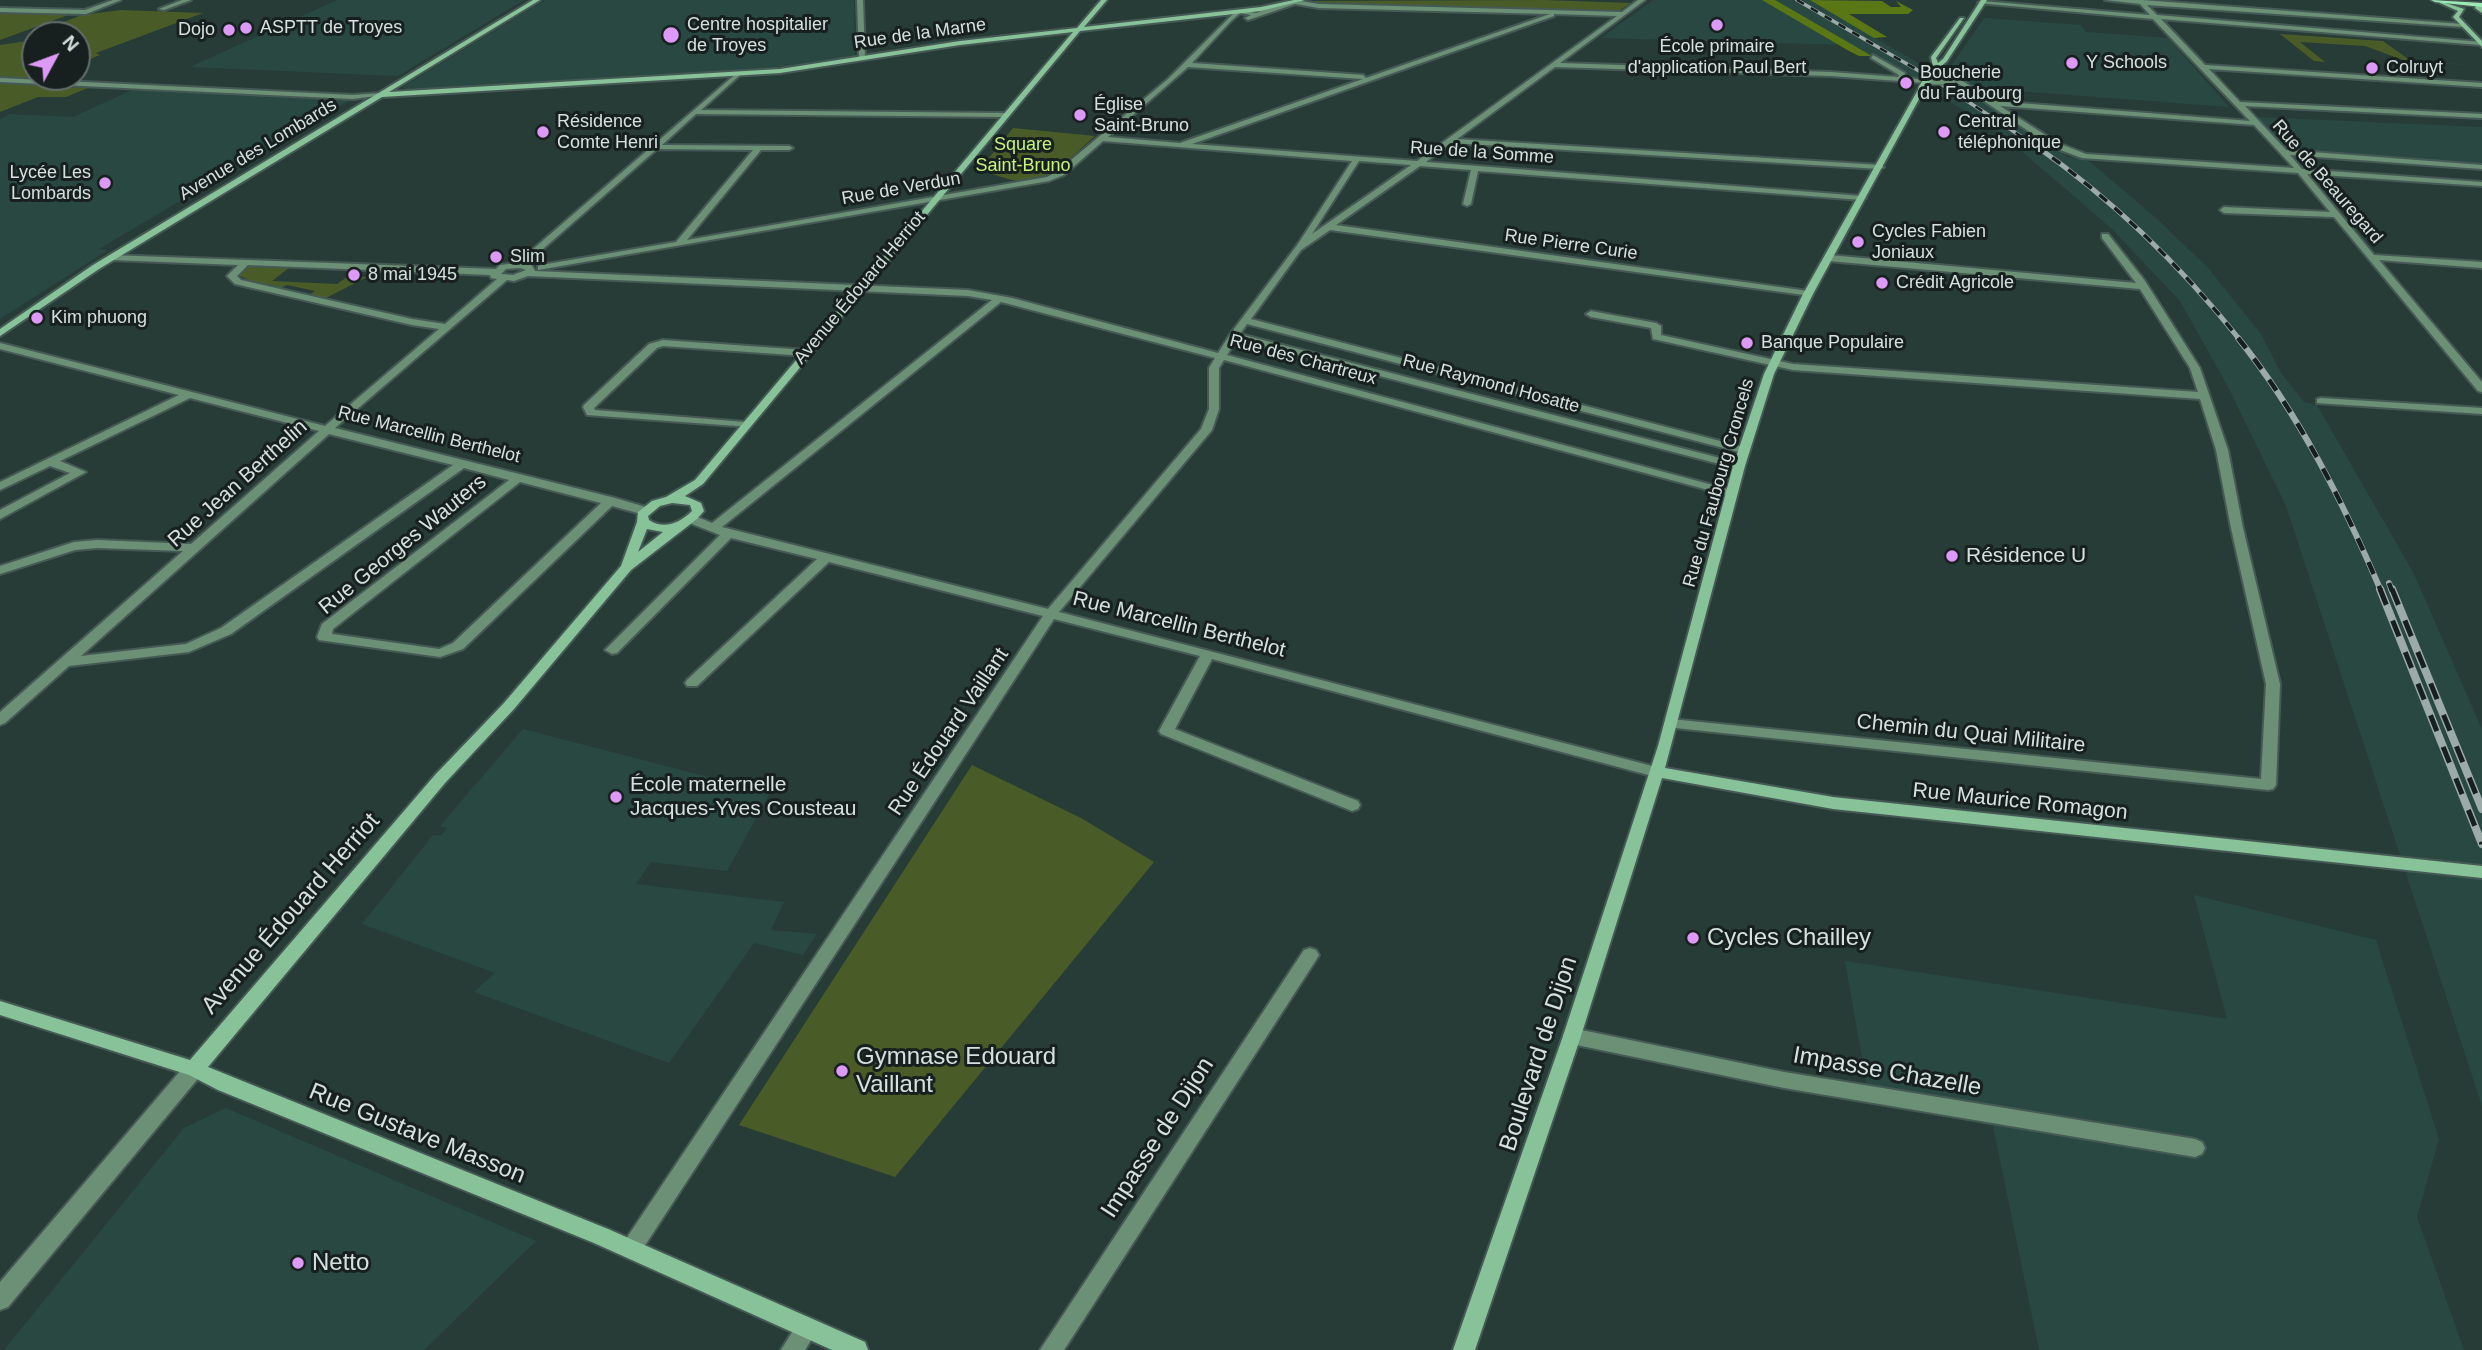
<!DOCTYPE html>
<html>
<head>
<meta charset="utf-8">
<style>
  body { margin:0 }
  #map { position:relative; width:2482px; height:1350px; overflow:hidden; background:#273c37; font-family:Helvetica,sans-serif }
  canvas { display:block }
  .north { position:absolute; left:21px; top:21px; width:70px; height:70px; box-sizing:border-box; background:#17201e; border:2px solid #636d6b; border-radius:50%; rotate:49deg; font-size:19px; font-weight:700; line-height:28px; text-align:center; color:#d4e1de }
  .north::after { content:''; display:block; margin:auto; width:24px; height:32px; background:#dc99f5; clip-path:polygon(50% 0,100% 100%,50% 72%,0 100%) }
</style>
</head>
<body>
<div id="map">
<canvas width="2482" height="1350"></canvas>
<div class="north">N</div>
</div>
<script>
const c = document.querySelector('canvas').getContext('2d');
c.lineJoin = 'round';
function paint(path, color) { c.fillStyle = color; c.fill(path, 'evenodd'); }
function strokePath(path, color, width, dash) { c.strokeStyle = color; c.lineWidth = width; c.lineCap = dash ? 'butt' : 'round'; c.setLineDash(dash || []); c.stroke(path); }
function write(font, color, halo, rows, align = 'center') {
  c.font = font + ' Helvetica,sans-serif'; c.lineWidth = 6; c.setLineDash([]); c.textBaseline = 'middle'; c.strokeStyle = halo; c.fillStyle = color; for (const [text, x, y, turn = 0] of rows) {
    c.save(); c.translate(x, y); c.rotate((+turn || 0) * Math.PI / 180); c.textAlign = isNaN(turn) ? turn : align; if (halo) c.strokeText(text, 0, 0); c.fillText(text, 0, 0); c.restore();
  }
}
const built = new Path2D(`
  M337 0H524L398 76 190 67Z
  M545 0H854L855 56 778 69 408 90 403 87Z
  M1653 0H1810L2009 116 2068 157 2085 158 2155 217 2208 268 2261 334 2281 373 2304 402 2317 405 2414 574 2482 729V1106L2286 506 2228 387 2180 301 2112 229 1999 132 1905 74 1837 37 1849 45 1601 38Z
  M1984 18 2081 25 2086 32 2168 38 2229 107 1977 88 1948 70Z
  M134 89 352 99 99 249 108 250 0 319V119L10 114 73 117Z
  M2256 117 2482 127V165L2289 151Z
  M523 729 770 793 727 871 651 862 636 884 784 902 771 930 817 934 803 955 754 943 669 1063 474 992 495 973 362 924 433 835 441 836 447 828 440 826Z
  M2194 895 2376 940 2439 1139 2417 1217 2464 1350H2039L1993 1126 1869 1098 1845 961 2227 1019Z
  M226 1108 536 1241 424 1350H4L184 1128Z`);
const green = new Path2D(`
  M1544 0 1631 3 1620 10 1609 11 1319 5 1313 1Z
  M121 10 203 13 96 53 100 55 77 64V35H60L56 25 82 15Z
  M0 11 71 14 0 40Z
  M2280 34 2383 41 2411 61 2482 66 2403 60 2365 46 2300 42 2325 62 2314 61Z
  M35 40V77H72L61 88 90 87 66 97H38L0 112V45Z
  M1013 128 1095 136C1075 153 1051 182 1022 181 1008 181 992 173 979 170Z
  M249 266 289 268 272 281 337 284 347 277H367L326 298 309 295 315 291 287 285 278 289 255 283 238 275Z
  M972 765 1081 818 1154 862 895 1177 739 1125Z`);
const forest = new Path2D(`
  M1762 0H1775L1872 56H1859L1849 51Z
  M1810 0 1882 1 1891 7H1901L1896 1 1913 10 1908 14H1849L1887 37 1874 38Z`);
const street = new Path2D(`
  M113 0H121L86 14 0 12V8L85 10Z
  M182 0H191L164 10 159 9Z
  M857 0H863L865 58 862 60 859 58Z
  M1295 0 1319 4 1622 12 1638 0H1645L1560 63 1831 72 1898 77 1899 75 1871 58 1873 55 1905 73 1904 77 1929 81 1926 83 1831 76 1555 67 1457 139 1880 165 1884 167 1880 169 1451 143 1426 162 1862 196 1866 198 1862 200 1478 171 1471 204 1467 206 1463 204 1471 170 1420 166 1336 225 1808 291 1813 294 1811 296 1330 230 1301 250 1251 319 1747 448V452H1739L1247 324 1240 334 1743 464V468H1735L1237 339 1227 355 1735 491V495H1727L1224 360 1219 368V409L1212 430 1059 612 1656 767 1661 768 1664 772 1661 776 1656 777 1212 659 1175 729 1358 801 1360 805 1358 809 1352 811 1161 734 1159 731 1200 656 1054 619 638 1256 631 1259 624 1256 621 1249 624 1242 1043 616 829 562 697 686H687L685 683 687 680 817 559 731 538 617 653 612 654 605 650 720 535 687 522 685 519 687 516H695L712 523 992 300 968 296 528 276 514 281 507 280 335 428 615 498 649 508 651 511 649 514 645 515 612 506 463 649 440 657 319 640 317 637 322 624 509 480 464 468 231 634 189 652 69 666 5 723 0 725V712L183 551 97 548 75 550 0 574V566L74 542 97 540 191 544 319 431 190 398 60 461 86 472 0 519V510L70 473 50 466 0 490V482L179 395 0 349V343L325 426 439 329 412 325 235 284 227 276 238 265 112 260 109 259V255L496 269 500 265 517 263 738 72 740 75 701 110 1006 113 1010 115 1006 117 696 114 662 145 789 146 793 148 789 150H761L687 240 1047 177 1058 171 1168 79 1237 10 1256 13ZM1295 4 1319 8 1550 14 1366 78 1363 75 1192 63 1231 21 1240 13 1251 15 1245 18 1248 20ZM1554 14 1617 16 1417 161 1192 144 1554 16ZM1188 67 1363 79 1180 143 1108 137ZM1103 141 1352 161 1298 244 1231 333 1218 353 1012 298 968 290 535 271 531 264 527 263 657 149 753 150 676 242 541 265 538 266V270L1049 181 1064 175ZM1359 161 1411 165 1312 234ZM248 265 490 275 491 278 497 279 445 324 412 319 241 280 237 276ZM520 268 526 270 513 275 501 274 506 269ZM1001 302 1215 358 1209 368V409L1201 429 1048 609 722 527ZM329 434 453 465 221 628 186 644 81 656ZM520 482 601 503 453 643 439 649 332 634 333 629Z
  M2105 0H2142L2462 24 2464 27 2147 5 2157 15 2482 42 2480 45 2161 19 2205 65 2482 83V87L2209 69 2240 102 2482 114V118L2245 106 2286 150 2482 165V169L2290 155 2302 169 2482 182V186L2307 174 2374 255 2482 262V268L2379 260 2482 382V392L2478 391 2334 217 2224 213 2220 210 2224 207 2330 212 2298 173 2082 158 2052 147 1941 72 1937 65 1942 64 1946 70 1993 101 2250 121 2153 19 1978 3 1981 1 2150 15 2140 4ZM2000 106 2254 125 2294 168 2086 154 2058 143Z
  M0 78 353 95 381 93 384 95 353 99 0 82Z
  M2102 234H2108L2145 281 2200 368 2228 450 2243 528 2280 684 2276 785 2273 789 2268 790 1666 727 1664 724 1671 719 2261 779 2266 684 2231 528 2216 450 2200 399 1793 370 1653 339 1651 328 1591 317 1586 314 1591 311 1656 323 1661 326V335L1793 364 2198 392 2190 368 2140 289 1829 261 1825 258 1829 255 2136 283 2102 238Z
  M663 340 806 350 811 353 806 356 663 346 657 348 594 408 595 410 746 422 750 423V427L587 415 583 407 584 405 649 344Z
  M2321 398 2482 408V414L2317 403V399Z
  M1310 948 1316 950 1319 955 1316 960 1064 1350H1040L1304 950Z
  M1572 1028 1784 1072 2195 1139 2202 1142 2205 1148 2202 1154 2195 1157 1784 1088 1572 1044 1565 1041 1563 1036 1565 1031Z
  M194 1061 201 1063 203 1069 201 1075 8 1307 0 1310V1282L187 1063Z
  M807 1318 815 1321 818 1329 805 1350H781L799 1321Z`);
const secondary = new Path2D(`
  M533 0H540L389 92 780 69 960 41 1077 28 1101 0H1107L1084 27 1261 7 1294 0H1305L1261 11 1080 31 703 484 685 496 701 503 704 511 697 519 631 570 514 709 445 783 208 1067 608 1229 865 1342 868 1350H832L594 1243 218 1090 189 1075 0 1015V1001L190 1060 435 775 504 703 621 566 637 522 638 512 652 501 666 497 695 480 1073 32 960 45 780 73 382 97 99 269 0 336V329L93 265ZM672 503 690 505 692 511C680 523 664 530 649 520L648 516 660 506ZM647 529 663 532 638 552Z
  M1981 0H1987L1947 61 1935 72H1931L1933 67 1931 57 1960 18H1964L1936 58 1938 63 1943 59Z
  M2440 1 2464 9 2459 17 2482 41V47L2453 17 2458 11 2440 3Z
  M2477 4 2482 5V13L2475 8Z
  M1922 86 1925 88 1813 294 1774 374 1745 466 1665 768 1833 797 2482 866V878L1833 809 1662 778 1581 1036 1475 1350H1453L1563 1036 1658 746 1733 466 1764 374 1803 294 1919 88Z`);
const primary = new Path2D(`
  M2431 0 2482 3V7L2435 2Z`);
const railFar3 = new Path2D(`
  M1797 0 1938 82 2039 148`);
const railFar2 = new Path2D(`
  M2036 146C2113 200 2181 266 2240 340`);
const railFar1 = new Path2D(`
  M2238 338C2299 414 2343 502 2381 591
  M2389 583 2392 591`);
const rail = new Path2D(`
  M2380 589 2482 844
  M2392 589 2482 809`);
const streetBridge = new Path2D(`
  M1926 81H1952`);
const secondaryBridge = new Path2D(`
  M1922 88 1933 71`);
const markers = [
  [1717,25,7,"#dc99f5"],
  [246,28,7,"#dc99f5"],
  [229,30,7,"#dc99f5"],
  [671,35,9,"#dc99f5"],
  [2072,63,7,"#dc99f5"],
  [2372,68,7,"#dc99f5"],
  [1906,83,7,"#dc99f5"],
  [1080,115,7,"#dc99f5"],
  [543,132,7,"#dc99f5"],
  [1944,132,7,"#dc99f5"],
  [105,183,7,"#dc99f5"],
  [1858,242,7,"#dc99f5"],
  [496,257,7,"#dc99f5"],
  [354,275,7,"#dc99f5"],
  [1882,283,7,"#dc99f5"],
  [37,318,7,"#dc99f5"],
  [1747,343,7,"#dc99f5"],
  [1952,556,7,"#dc99f5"],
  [616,797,7,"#dc99f5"],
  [1693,938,7,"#dc99f5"],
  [842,1071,7,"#dc99f5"],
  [298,1263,7,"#dc99f5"]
];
const farPoinames = [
  ["Centre hospitalier",687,25],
  ["de Troyes",687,46],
  ["ASPTT de Troyes",260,28],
  ["Dojo",215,30,"right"],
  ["École primaire",1717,47,"center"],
  ["d'application Paul Bert",1717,68,"center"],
  ["Y Schools",2086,63],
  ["Colruyt",2386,68],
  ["Boucherie",1920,73],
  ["du Faubourg",1920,94],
  ["Église",1094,105],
  ["Saint-Bruno",1094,126],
  ["Résidence",557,122],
  ["Comte Henri",557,143],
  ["Central",1958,122],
  ["téléphonique",1958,143],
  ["Lycée Les",91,173,"right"],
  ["Lombards",91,194,"right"],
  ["Cycles Fabien",1872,232],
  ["Joniaux",1872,253],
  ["Slim",510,257],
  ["8 mai 1945",368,275],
  ["Crédit Agricole",1896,283],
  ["Kim phuong",51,318],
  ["Banque Populaire",1761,343]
];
const farStreetnames = [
  ["Rue de la Marne",920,34,-8],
  ["Avenue des Lombards",258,150,-31],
  ["Rue de la Somme",1482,153,4],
  ["Rue de Beauregard",2327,182,49],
  ["Rue de Verdun",901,189,-10],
  ["Rue Pierre Curie",1571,245,8],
  ["Avenue Édouard Herriot",860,288,-50],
  ["Rue des Chartreux",1303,360,15],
  ["Rue Raymond Hosatte",1491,384,15],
  ["Rue Marcellin Berthelot",429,435,14],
  ["Rue du Faubourg Croncels",1719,483,-74]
];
const farParknames = [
  ["Square",1023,145],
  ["Saint-Bruno",1023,166]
];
const streetNames = [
  ["Rue Jean Berthelin",238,484,-42],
  ["Rue Georges Wauters",403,545,-39],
  ["Rue Marcellin Berthelot",1179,625,14],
  ["Rue Édouard Vaillant",949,732,-56],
  ["Chemin du Quai Militaire",1971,734,6],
  ["Rue Maurice Romagon",2020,802,6]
];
const poiNames = [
  ["Résidence U",1966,556],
  ["École maternelle",630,785],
  ["Jacques-Yves Cousteau",630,809]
];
const nearStreetnames = [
  ["Avenue Édouard Herriot",291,914,-49],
  ["Boulevard de Dijon",1539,1054,-72],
  ["Impasse Chazelle",1887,1072,10],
  ["Rue Gustave Masson",417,1134,22],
  ["Impasse de Dijon",1158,1138,-57]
];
const nearPoinames = [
  ["Cycles Chailley",1707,938],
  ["Gymnase Edouard",856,1057],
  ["Vaillant",856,1085],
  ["Netto",312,1263]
];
paint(built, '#294842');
paint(green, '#495c28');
paint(forest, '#597715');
strokePath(street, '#465a55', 4);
strokePath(secondary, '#465a55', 4);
strokePath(primary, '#465a55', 3);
paint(street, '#6c9076');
paint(secondary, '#88c299');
paint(primary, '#9de9b4');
strokePath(railFar3, '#9caba8', 3.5);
strokePath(railFar2, '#9caba8', 5);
strokePath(railFar1, '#9caba8', 6);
strokePath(rail, '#9caba8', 8);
strokePath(railFar3, '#17201e', 2.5, [8]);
strokePath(railFar2, '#17201e', 3.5, [10]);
strokePath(railFar1, '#17201e', 4.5, [13]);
strokePath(rail, '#17201e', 5, [17]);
strokePath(streetBridge, '#465a55', 9, []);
strokePath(secondaryBridge, '#465a55', 9, []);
strokePath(streetBridge, '#6c9076', 7);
strokePath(secondaryBridge, '#88c299', 7);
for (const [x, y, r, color] of markers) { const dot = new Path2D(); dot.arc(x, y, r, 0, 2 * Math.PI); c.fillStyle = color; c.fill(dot); strokePath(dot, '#17201e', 2.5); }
write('18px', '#d4e1de', '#17201e', farPoinames, 'left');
write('18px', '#d4e1de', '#17201e', farStreetnames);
write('18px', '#c7f37c', '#17201e', farParknames);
write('21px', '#d4e1de', '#17201e', streetNames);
write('21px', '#d4e1de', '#17201e', poiNames, 'left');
write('24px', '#d4e1de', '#17201e', nearStreetnames);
write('24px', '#d4e1de', '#17201e', nearPoinames, 'left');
</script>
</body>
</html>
